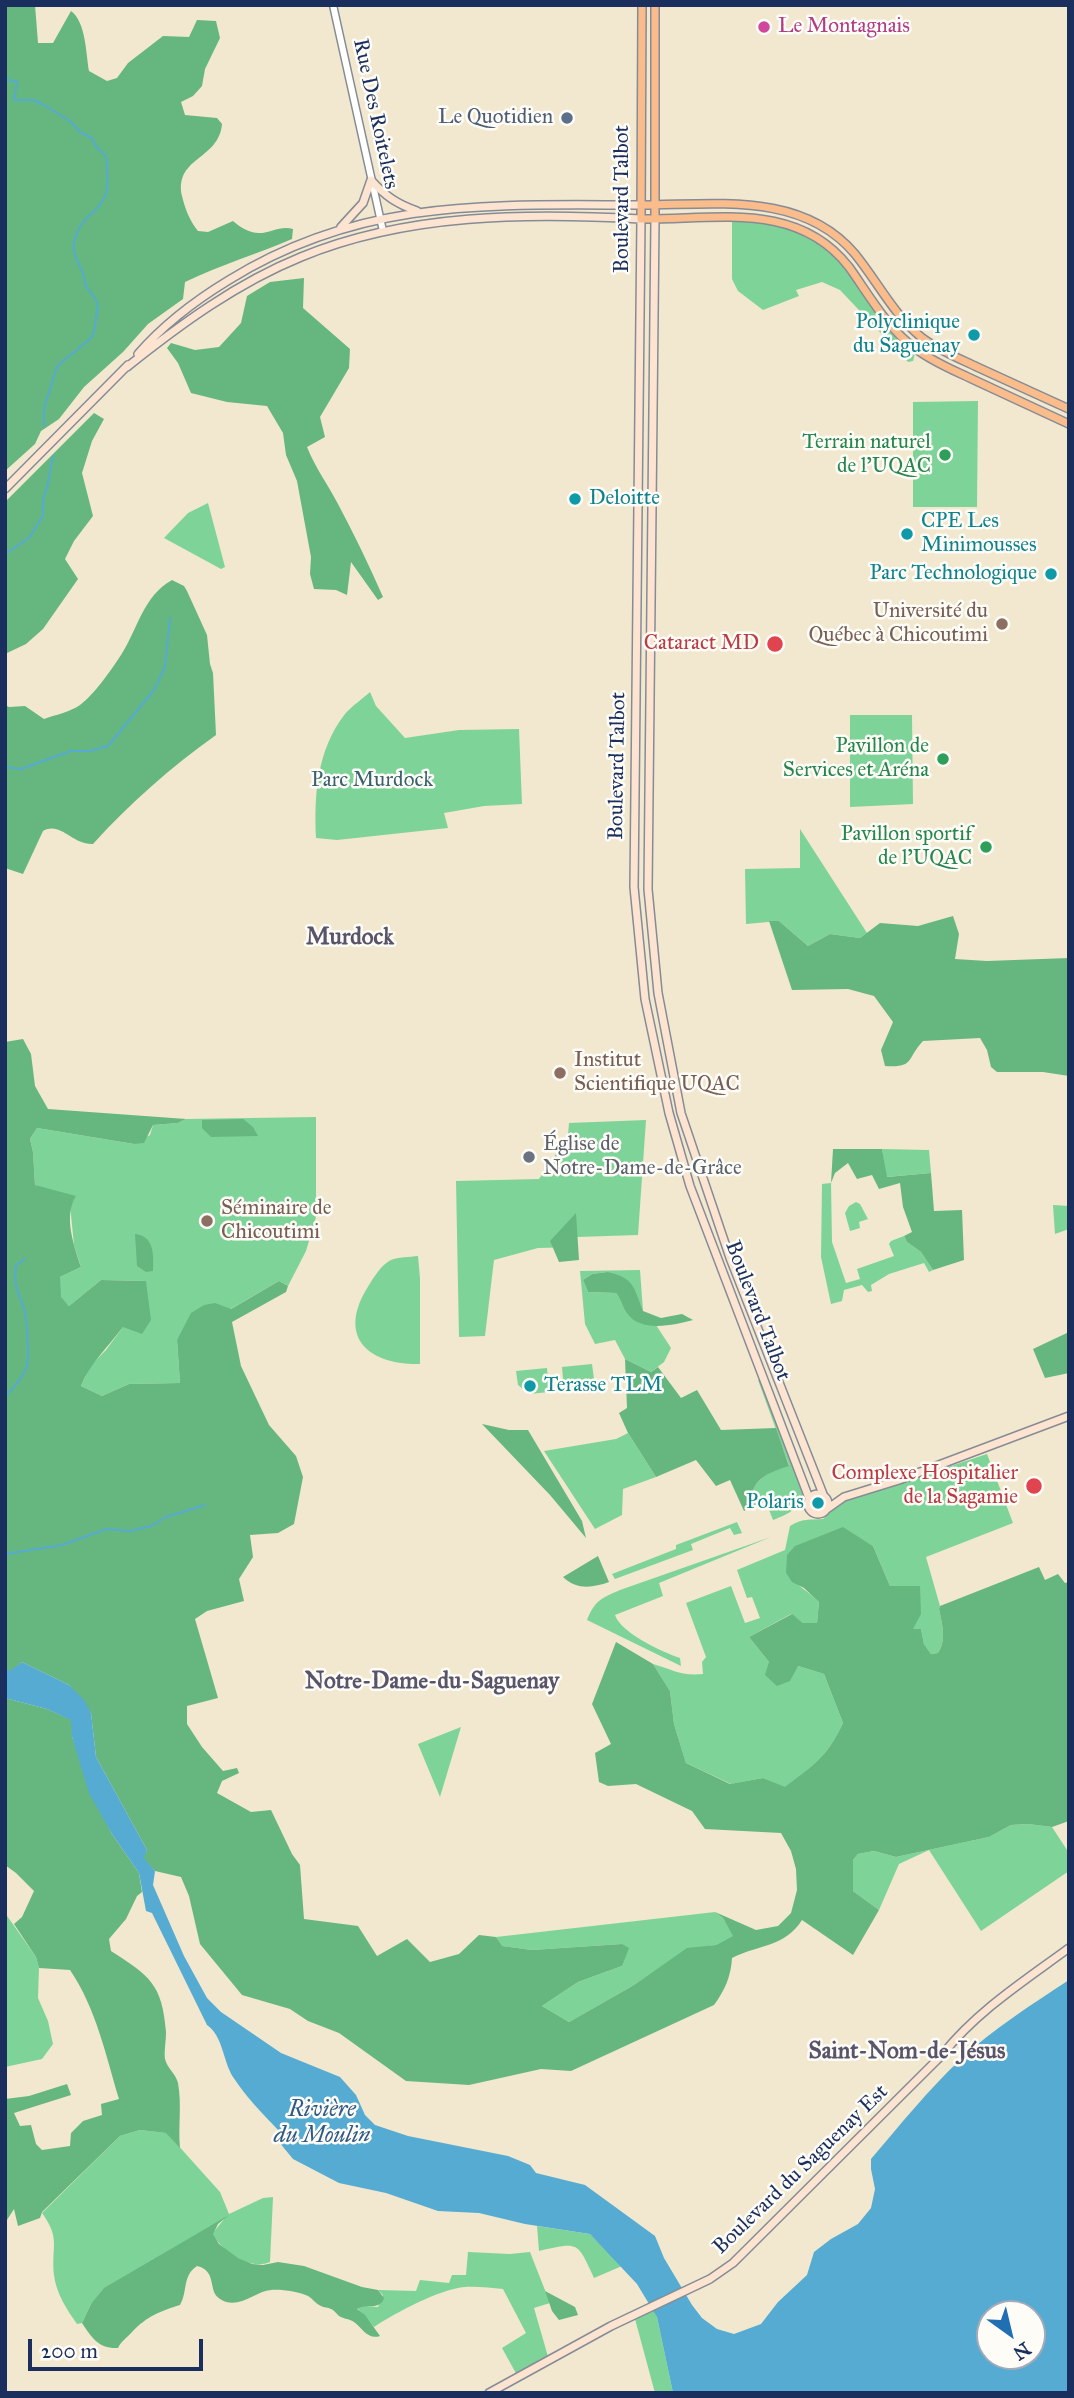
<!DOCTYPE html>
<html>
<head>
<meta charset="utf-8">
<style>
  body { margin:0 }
  #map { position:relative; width:1074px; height:2398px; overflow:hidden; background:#f1e8cf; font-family:"IM FELL Great Primer",serif }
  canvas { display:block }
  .frame { position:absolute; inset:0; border:7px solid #1b2f5e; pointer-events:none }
  .north { position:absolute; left:976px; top:2300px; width:70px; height:70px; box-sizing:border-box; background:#fdfcf7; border:2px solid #a3aaba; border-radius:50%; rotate:146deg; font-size:19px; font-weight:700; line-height:28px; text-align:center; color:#1b2f5e }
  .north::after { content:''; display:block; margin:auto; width:24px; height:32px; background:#1f6fb2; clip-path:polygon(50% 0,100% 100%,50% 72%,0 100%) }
  .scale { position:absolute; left:28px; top:2339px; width:175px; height:32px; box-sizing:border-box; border:4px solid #1b2f5e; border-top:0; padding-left:9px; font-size:21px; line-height:24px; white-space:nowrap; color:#1b2f5e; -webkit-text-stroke:5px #fdfcf7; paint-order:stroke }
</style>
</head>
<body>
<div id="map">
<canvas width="1074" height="2398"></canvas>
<div class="frame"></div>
<div class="north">N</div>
<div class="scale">200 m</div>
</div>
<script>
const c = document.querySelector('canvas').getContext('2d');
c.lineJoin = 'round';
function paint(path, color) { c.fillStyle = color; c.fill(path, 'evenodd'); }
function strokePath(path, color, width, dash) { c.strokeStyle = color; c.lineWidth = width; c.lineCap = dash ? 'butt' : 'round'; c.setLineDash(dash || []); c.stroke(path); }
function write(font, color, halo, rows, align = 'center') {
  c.font = font + ' "IM FELL Great Primer",serif'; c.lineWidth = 5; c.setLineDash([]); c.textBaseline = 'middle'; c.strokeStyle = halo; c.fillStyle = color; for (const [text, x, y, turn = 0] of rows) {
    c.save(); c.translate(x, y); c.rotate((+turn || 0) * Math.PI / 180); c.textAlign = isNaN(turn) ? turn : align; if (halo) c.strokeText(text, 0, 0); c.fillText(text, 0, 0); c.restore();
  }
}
const green = new Path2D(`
  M732 218 789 224 831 248 889 322 916 349 913 361 908 362 840 290 822 282 796 290 799 296 763 310 738 291 732 279Z
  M978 401 977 507H913V402Z
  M208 503 225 567 221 569 164 538 188 513Z
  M370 692 376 706 405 738 459 730 519 729 522 804 484 806 444 813 448 828 337 840 316 838C314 794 317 750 345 714 352 706 362 699 370 692Z
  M850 715H912L913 804 850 807Z
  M800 829 867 933 860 938 830 934 808 946 779 921 746 924 745 869 800 868Z
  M316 1117V1217L306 1251 288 1286 279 1281 177 1340 180 1383 129 1384 102 1396 81 1386 91 1365 106 1350 123 1327 146 1281 101 1280 69 1306 60 1297V1277L81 1267 74 1245 70 1205 35 1185 33 1152 30 1139 37 1128 134 1144 150 1135 153 1125 178 1123 186 1119Z
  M646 1120 638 1235 577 1237V1247L538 1248 494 1260 485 1336 459 1337 456 1181 539 1179 558 1151 567 1147 569 1123Z
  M882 1149 929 1150 931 1173 886 1177Z
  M831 1183 832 1242 846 1283 860 1279 857 1269 894 1256 889 1244 891 1241 904 1236 907 1242 921 1252 933 1270 929 1272 924 1263 889 1274 871 1285 872 1291 868 1292 862 1285 844 1290 842 1301 831 1304 821 1257 822 1184Z
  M856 1202 860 1204 868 1219 859 1222 860 1228 850 1231 845 1213 849 1206Z
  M1053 1205 1069 1206V1229L1055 1234Z
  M418 1256 420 1278V1364C367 1365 336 1336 369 1285 374 1277 382 1264 391 1260 398 1257 410 1257 418 1256Z
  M640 1270 643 1311 607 1272 592 1274 583 1280 588 1292 616 1293C630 1308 629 1325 656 1325L671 1348 664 1362 651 1372 625 1359 615 1340 595 1344 585 1324 580 1271Z
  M592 1364 594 1379 585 1388 564 1390 562 1367Z
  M547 1368 549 1392 529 1394 518 1385 516 1371Z
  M758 1380H762L804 1491C801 1509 788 1514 773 1520L766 1502 752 1506C749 1479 768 1473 789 1465Z
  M628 1433 656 1477 623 1489 622 1515 595 1529 544 1451 616 1439Z
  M987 1454 1013 1523 926 1557 940 1606 939 1609C942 1624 947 1640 938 1653L931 1654 924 1644 921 1629 912 1630 890 1586 873 1546 843 1528 786 1572C794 1584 808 1591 819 1602L817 1623H803L791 1614 749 1637 769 1662 798 1666 824 1674 843 1723C827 1757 814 1765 785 1788L763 1778 731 1784 686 1763 674 1724 670 1691 653 1664C674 1670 680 1676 703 1674L702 1662 706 1657 686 1603 731 1586 745 1623 760 1618 752 1597 747 1598 737 1570 785 1550 790 1526C802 1518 810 1520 823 1519L838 1504 846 1501Z
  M737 1522 742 1533 734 1535 730 1528 691 1544 693 1550 615 1579 612 1574 676 1549V1545Z
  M771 1537 659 1583 663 1596 615 1615C621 1633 662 1652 680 1658L681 1666 587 1620C595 1600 602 1598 620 1590Z
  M461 1727 440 1797 418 1744Z
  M1028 1824 1052 1827 1069 1853V1871L981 1931 929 1850 899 1864 879 1910 853 1891V1860L858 1854 874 1851 896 1857 989 1837 1011 1825Z
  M715 1912 723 1918 734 1936 716 1945 687 1949 634 1985 569 2022 542 2006 578 1982 622 1966V1944L532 1950 501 1946 496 1937Z
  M5 1913 36 1957 39 1968 38 1998 48 2021 53 2044 42 2059 5 2067Z
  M140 2130 167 2133 220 2192 229 2214 263 2198 273 2197 270 2262C249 2271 223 2251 212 2234L225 2218 91 2304 82 2323 77 2324C67 2310 56 2293 54 2275 51 2246 61 2239 42 2213L120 2136Z
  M537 2226 590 2234 622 2266 594 2278C577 2241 579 2242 539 2251Z
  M468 2252 510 2254 530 2252 550 2303 534 2308 549 2360 518 2377 502 2348 526 2333 503 2289C491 2288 477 2286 464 2287 438 2290 397 2312 374 2327L357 2308 363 2306 378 2307 383 2295 378 2290 416 2291 420 2280 449 2283 452 2275H466Z
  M654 2310 657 2317 673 2393H655L635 2319Z`);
const forest = new Path2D(`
  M5 5H35L38 43H53L71 11C86 22 86 54 89 71L107 81 117 78 128 63 163 36 189 37 197 20 216 21 220 38 205 69 202 86 193 96 181 102 185 115 217 118 222 124C219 160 174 157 182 196 185 209 190 221 198 231L208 232 233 221C240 227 249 233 259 233 271 233 281 225 293 229L292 239C257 254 220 265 185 282L183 299 148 324 123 352 84 387 59 419 41 431 35 444 5 471Z
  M304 278 303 308 350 349 349 368 320 417 325 437 307 447C316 469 327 483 338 504 354 534 369 565 383 597L378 600 351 562 347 595 336 590 314 589 310 574 311 557 297 481 286 455 283 433 267 406 227 402 191 393 178 363 167 348 171 343 195 350 219 347 241 323 247 296 270 282Z
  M94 413 104 419 92 441 82 473 93 516 74 541 65 559 78 579 43 629 26 644 5 654V502Z
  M172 580 184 586 187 591 207 635 210 664 213 673 216 735C171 767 130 803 93 844 72 845 61 821 43 831L23 874 5 868V705L9 707 25 706 44 719C55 715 70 712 80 705 93 696 112 669 121 655 138 629 143 596 172 580Z
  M953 916 959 934 955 959 987 961 1069 958V1076L1043 1072H997L991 1067 987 1050 980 1038 923 1041C906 1059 915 1068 885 1066L881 1050 893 1022 874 996 848 989 792 990 769 921H779L808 946 830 934 860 938 880 923 918 926Z
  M23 1039 31 1054 35 1086 48 1109 186 1119 178 1123 153 1125 144 1143 134 1144 37 1128 30 1139 33 1152 35 1185 76 1196C63 1216 74 1246 81 1267L60 1277 61 1297 69 1306 101 1280 146 1281 151 1320 142 1334 123 1327C108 1347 90 1363 81 1386L102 1396 129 1384 180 1383 177 1340 191 1313 204 1305 215 1303 231 1309 279 1281 288 1286 286 1292 232 1322 241 1366 269 1425 296 1456 303 1477 294 1524 278 1533 250 1535 253 1557 239 1579 244 1601 207 1611 195 1619 218 1698 187 1706V1724L202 1747 223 1771 237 1768 239 1773 222 1781 217 1793 251 1812 271 1810 292 1854 300 1865 304 1919 358 1926 377 1956 407 1939 430 1962 459 1954 479 1935 496 1937 502 1946 532 1950 622 1944 629 1948 622 1966 578 1982 542 2006 569 2022 634 1985 687 1948 716 1945 733 1936 723 1918 715 1912 756 1930 778 1926 791 1913 797 1890 796 1869 791 1851 781 1833 705 1829 692 1811 636 1784 608 1786 599 1782 595 1753 611 1744 592 1704 616 1642 653 1664 670 1691 674 1724 686 1763 730 1784 763 1778 785 1787C814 1765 827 1757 843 1723L824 1674 798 1666 790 1681 777 1686 765 1675 769 1662 749 1637 792 1614 803 1623H817L819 1602 804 1588 792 1582 786 1573 787 1555 795 1546 843 1527 873 1546 890 1586H920L921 1614 913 1629H921L924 1644 931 1654 938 1653C947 1640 942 1624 939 1609L940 1606 1039 1567 1045 1580 1058 1574 1065 1583 1069 1582V1821L1052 1827 1028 1824 1011 1825 989 1837 896 1857 874 1851 858 1854 853 1860V1891L879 1910 853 1955 802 1920C785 1947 760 1944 732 1958 731 1976 725 1990 714 2005L571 2071 541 2069 469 2085 406 2081 339 2033 308 2021 290 2009 242 1995 200 1944 189 1896 181 1877 155 1871 143 1858 147 1850 96 1757 91 1713 69 1685 22 1662 10 1672 5 1666V1042Z
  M243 1119 253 1127 258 1136 211 1137 202 1128V1120Z
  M833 1149H882L887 1177 931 1173 934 1211 962 1210 964 1260 933 1270 921 1252 907 1242 904 1236 912 1232 903 1207 900 1183 879 1189 872 1175 857 1179 848 1163 835 1173 831 1183Z
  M576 1213 579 1260 559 1262 550 1241Z
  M135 1234C154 1236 154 1254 153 1271L146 1272 137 1266Z
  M607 1272C634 1277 634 1288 643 1311L661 1318 682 1314 693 1320C674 1325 640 1333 627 1313 622 1306 622 1300 616 1293L588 1292 583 1280 592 1274Z
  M1069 1332V1373L1045 1378 1033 1349Z
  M625 1359 651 1372 658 1367 681 1398 697 1390 721 1430 776 1428 789 1466C768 1473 749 1479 752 1506L744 1511 730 1480 716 1486 696 1460 656 1477 628 1433 619 1413 627 1408Z
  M482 1424 509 1430H528L582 1521 586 1538 550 1495Z
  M598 1556 609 1582C592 1588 577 1590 563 1577Z
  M5 1698 47 1709 72 1720V1737L103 1816 112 1834 139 1873 142 1892 137 1896 126 1919 109 1939 111 1951C150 1976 162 1984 166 2032 166 2041 164 2051 165 2059 167 2068 176 2074 178 2083 182 2105 178 2127 180 2148L166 2133 140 2130 120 2136 42 2212 40 2218 18 2226 14 2209 5 2223V2099L29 2096 67 2084 71 2095 14 2113 20 2126 31 2125 36 2144 42 2150 70 2146 71 2133 83 2121 102 2115 101 2104 119 2099C106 2056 96 2008 70 1970L39 1968 36 1957 14 1924 22 1917 34 1891 16 1873 5 1865Z
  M229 2215 218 2224 213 2234 219 2244 238 2258 252 2264 263 2265 278 2262 304 2266 362 2287 378 2290 384 2298C380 2311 367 2303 357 2309L365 2315 380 2336C368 2340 363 2329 354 2322 350 2319 344 2319 339 2316 337 2314 334 2310 331 2309 328 2307 324 2308 321 2306 316 2304 313 2299 308 2296 300 2292 281 2289 271 2290 255 2291 238 2311 220 2299 207 2291 218 2271 197 2266 182 2276 188 2291 180 2305 161 2311 147 2316 132 2332 127 2338 121 2341 118 2348 99 2349 92 2338 82 2323L91 2304 104 2288Z
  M545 2291 575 2307 578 2315 559 2320 552 2311Z`);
const water = new Path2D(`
  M22 1662 69 1685 84 1700 91 1713 96 1757 147 1850 144 1858 155 1871 153 1885 184 1956 207 1998 221 2012 281 2053 340 2077 356 2095 365 2115 375 2125 408 2136 508 2156 530 2165 536 2173 585 2185 655 2236 664 2258 692 2305 702 2318 717 2329 734 2334 761 2324 778 2302 807 2275 814 2252 831 2239 858 2224 871 2208 875 2189 871 2169V2159C900 2125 928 2090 961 2059 993 2029 1031 2005 1069 1980V2393H673L657 2317 637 2284 590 2234 525 2224 479 2213 438 2211 386 2193 339 2183 293 2159 279 2142V2131C263 2114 246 2097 233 2077 223 2061 223 2036 207 2025L152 1913 146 1911 139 1873 112 1834 89 1793 72 1737 71 1720 47 1709 5 1698V1666L10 1671ZM990 2314H1032V2356H990Z`);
const stream = new Path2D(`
  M5 79 17 82 14 100H33L42 104 70 121 80 132 92 138C94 149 104 150 107 160 107 161 107 169 107 171 112 214 84 207 75 238 69 259 86 268 85 285L95 298 98 306 94 332 90 339 57 366 44 409V426
  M5 554 29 538 43 516V500L47 488 53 456
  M5 767 21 769 71 751H90L108 746 154 690 165 667 170 618
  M5 1396C12 1390 22 1378 26 1369 30 1360 27 1312 22 1303 16 1290 14 1280 16 1265L25 1259
  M5 1554 62 1545 107 1529 130 1531 151 1526 166 1517 205 1505`);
const tertiary = new Path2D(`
  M333 5 383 231`);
const secondary = new Path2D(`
  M655 219 648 889 658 993 681 1113 730 1258 823 1494
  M341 227 363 203 371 180C385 196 397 204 417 211
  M138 354C164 324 196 300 229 280 363 197 491 205 641 205
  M127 367C181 324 237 283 301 257 407 213 528 213 641 219L634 887 645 999 669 1113 690 1186 809 1498
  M5 489 128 365
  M808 1504a10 10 0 1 1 20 0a10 10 0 1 1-20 0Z
  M827 1509 844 1497 899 1480 1069 1416
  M489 2393 611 2326 710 2279 733 2263 942 2055C977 2011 1024 1981 1069 1948`);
const primary = new Path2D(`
  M642 5 641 219C715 220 797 200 849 267 869 295 888 329 916 349 933 362 953 370 972 379 1004 394 1037 409 1069 424
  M641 205C715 205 802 191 855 254 877 281 894 315 921 337 938 350 958 358 977 367 1008 381 1038 395 1069 409
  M655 219V5`);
const markers = [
  [764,27,7,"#d1479c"],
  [567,118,7,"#5c6f8a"],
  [974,335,7,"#0f9aa8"],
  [945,455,7,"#2e9e5b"],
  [575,499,7,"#0f9aa8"],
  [907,534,7,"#0f9aa8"],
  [1051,574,7,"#0f9aa8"],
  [1002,624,7,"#8d6e63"],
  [775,644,9,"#e0444e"],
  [943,759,7,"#2e9e5b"],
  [986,847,7,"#2e9e5b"],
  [560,1073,7,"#8d6e63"],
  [529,1157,7,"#6b7280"],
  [207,1221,7,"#8d6e63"],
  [530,1386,7,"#0f9aa8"],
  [1034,1486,9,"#e0444e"],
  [818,1503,7,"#0f9aa8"]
];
const hotelNames = [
  ["Le Montagnais",778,27]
];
const streetNames = [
  ["Rue Des Roitelets",375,114,78],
  ["Boulevard Talbot",623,199,-90],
  ["Boulevard Talbot",618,766,-89],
  ["Boulevard Talbot",757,1311,69],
  ["Boulevard du Saguenay Est",801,2170,-44]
];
const serviceNames = [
  ["Le Quotidien",553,118]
];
const cultureNames = [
  ["Polyclinique",960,323],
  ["du Saguenay",960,347],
  ["Deloitte",589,499,"left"],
  ["CPE Les",921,522,"left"],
  ["Minimousses",921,546,"left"],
  ["Parc Technologique",1037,574],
  ["Terasse TLM",544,1386,"left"],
  ["Polaris",804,1503]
];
const leisureNames = [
  ["Terrain naturel",931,443],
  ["de l'UQAC",931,467],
  ["Pavillon de",929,747],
  ["Services et Aréna",929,771],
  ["Pavillon sportif",972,835],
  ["de l'UQAC",972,859]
];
const educationNames = [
  ["Université du",988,612,"right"],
  ["Québec à Chicoutimi",988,636,"right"],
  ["Institut",574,1061],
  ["Scientifique UQAC",574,1085],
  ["Séminaire de",221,1209],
  ["Chicoutimi",221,1233]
];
const healthNames = [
  ["Cataract MD",759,644],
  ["Complexe Hospitalier",1018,1474],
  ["de la Sagamie",1018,1498]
];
const parkNames = [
  ["Parc Murdock",372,781]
];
const worshipNames = [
  ["Église de",543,1145],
  ["Notre-Dame-de-Grâce",543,1169]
];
const neighbourhoodNames = [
  ["Murdock",350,938],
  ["Notre-Dame-du-Saguenay",432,1682],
  ["Saint-Nom-de-Jésus",907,2052]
];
const waterNames = [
  ["Rivière",322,2110],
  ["du Moulin",322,2136]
];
paint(green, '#7ed498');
paint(forest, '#66b680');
paint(water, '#55abd1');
strokePath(stream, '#55abd1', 2);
strokePath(tertiary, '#868c96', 9);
strokePath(secondary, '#868c96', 10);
strokePath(primary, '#868c96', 10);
strokePath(tertiary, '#fff', 6);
strokePath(secondary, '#fde4d1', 7);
strokePath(primary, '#fabc8b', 7);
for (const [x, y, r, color] of markers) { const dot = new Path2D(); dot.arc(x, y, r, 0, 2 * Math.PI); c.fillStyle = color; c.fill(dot); strokePath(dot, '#fdfcf7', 2.5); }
write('21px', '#b23c85', '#fdfcf7', hotelNames, 'left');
write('21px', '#1b2f5e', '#fdfcf7', streetNames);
write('21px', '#4e5e75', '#fdfcf7', serviceNames, 'right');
write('21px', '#0d838f', '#fdfcf7', cultureNames, 'right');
write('21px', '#27864d', '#fdfcf7', leisureNames, 'right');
write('21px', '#785e54', '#fdfcf7', educationNames, 'left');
write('21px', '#be3a42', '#fdfcf7', healthNames, 'right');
write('21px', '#39616f', '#fdfcf7', parkNames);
write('21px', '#5b616d', '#fdfcf7', worshipNames, 'left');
write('bold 23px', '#59546a', '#fdfcf7', neighbourhoodNames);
write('italic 23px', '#2f5a86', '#fdfcf7', waterNames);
</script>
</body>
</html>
